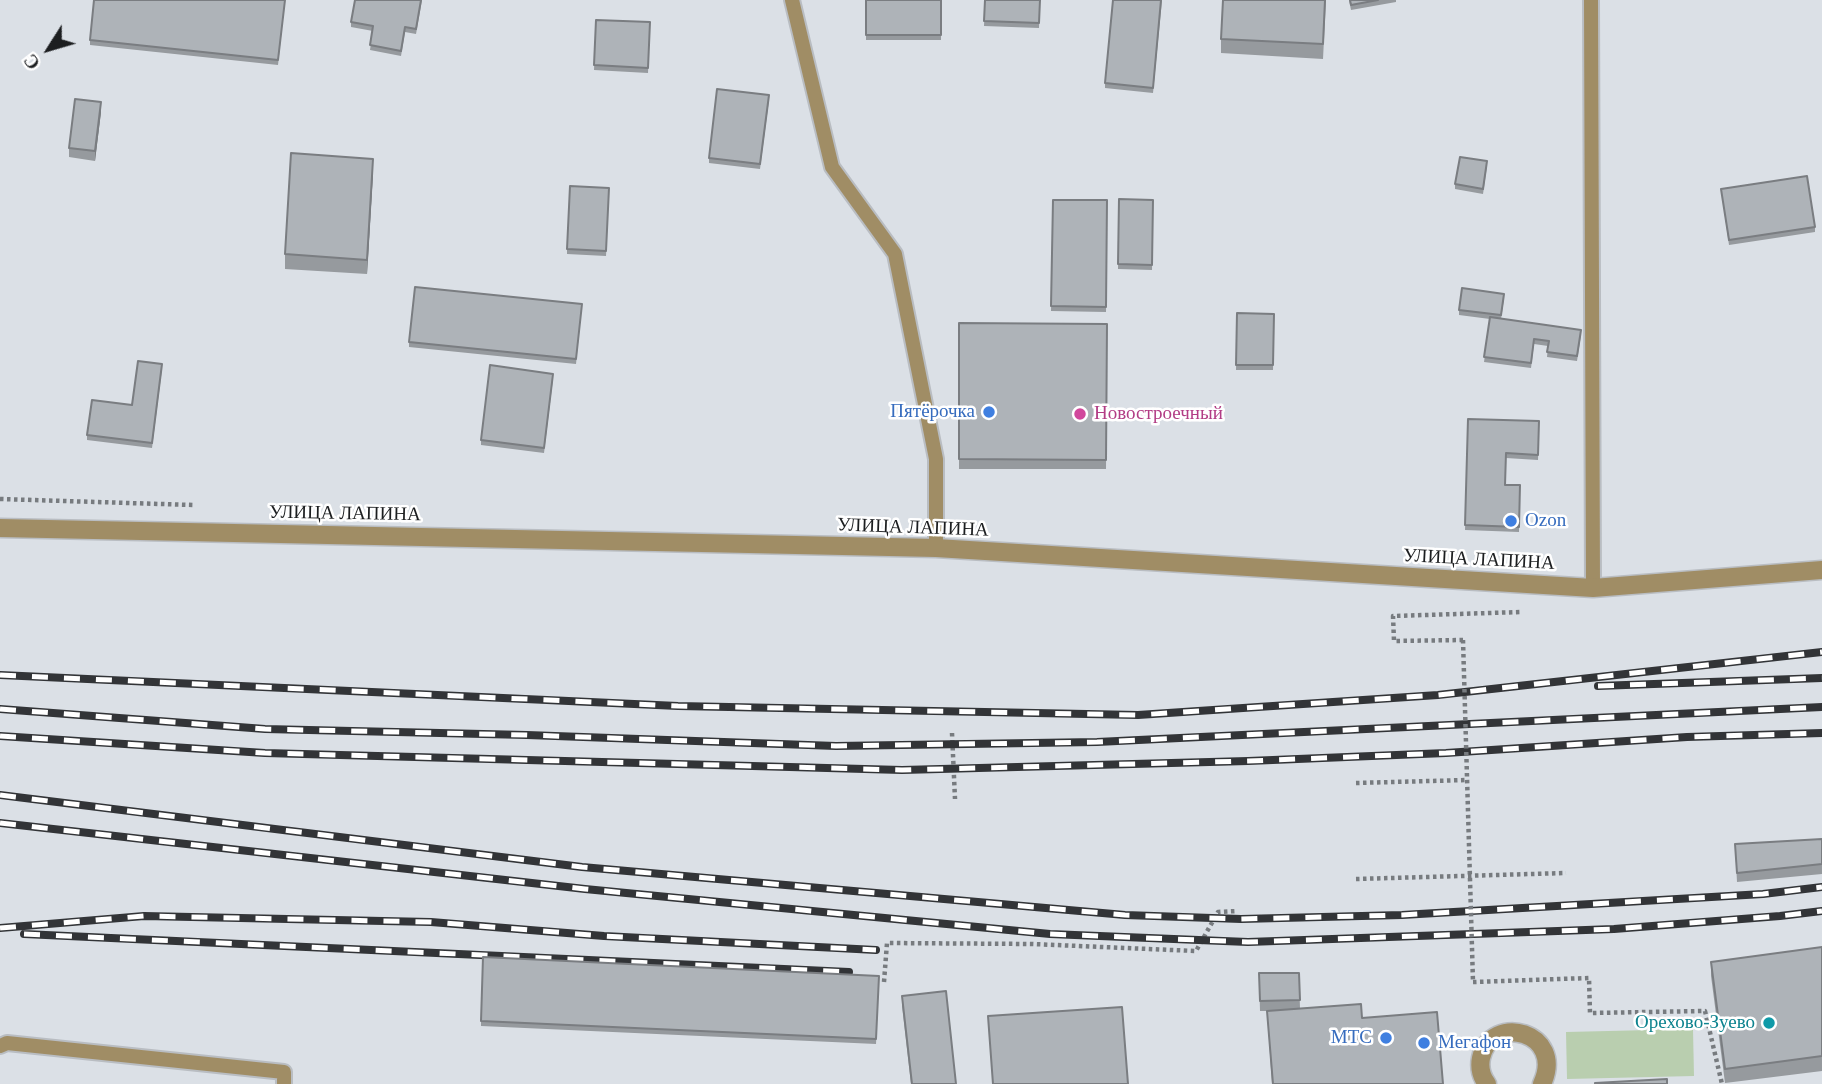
<!DOCTYPE html>
<html>
<head>
<meta charset="utf-8">
<style>
  body { margin:0 }
  #map { position:relative; width:1822px; height:1084px; overflow:hidden; background:#dbe0e6; font-family:Georgia,serif }
  canvas { display:block }
  .north { position:absolute; left:14px; top:14px; width:70px; height:70px; -webkit-text-stroke:5px #fff; paint-order:stroke; rotate:233deg; font-size:19px; font-weight:700; line-height:28px; text-align:center; color:#1c1e20 }
  .north::after { content:''; display:block; margin:auto; width:24px; height:32px; background:#1c1e20; clip-path:polygon(50% 0,100% 100%,50% 72%,0 100%) }
</style>
</head>
<body>
<div id="map">
<canvas width="1822" height="1084"></canvas>
<div class="north">С</div>
</div>
<script>
const c = document.querySelector('canvas').getContext('2d');
c.lineJoin = 'round';
function paint(path, color) { c.fillStyle = color; c.fill(path, 'evenodd'); }
function strokePath(path, color, width, dash) { c.strokeStyle = color; c.lineWidth = width; c.lineCap = dash ? 'butt' : 'round'; c.setLineDash(dash || []); c.stroke(path); }
function write(font, color, halo, rows, align = 'center') {
  c.font = font + ' Georgia,serif'; c.lineWidth = 5; c.setLineDash([]); c.textBaseline = 'middle'; c.strokeStyle = halo; c.fillStyle = color; for (const [text, x, y, turn = 0] of rows) {
    c.save(); c.translate(x, y); c.rotate((+turn || 0) * Math.PI / 180); c.textAlign = isNaN(turn) ? turn : align; if (halo) c.strokeText(text, 0, 0); c.fillText(text, 0, 0); c.restore();
  }
}
const green = new Path2D(`
  M1693 1029 1694 1076 1567 1079 1566 1032Z`);
const path = new Path2D(`
  M0 499 193 505
  M1463 640 1394 641 1393 616 1521 612
  M952 733 955 799
  M1356 783 1467 780
  M1356 879 1566 873
  M884 982 887 943 1032 944 1196 951 1218 912 1237 911
  M1473 982 1589 978 1590 1013 1705 1011 1722 1084`);
const lane = new Path2D(`
  M792 0 832 167 895 254 936 459V548
  M1591 0 1593 588
  M0 1046 7 1043 284 1072V1084`);
const street = new Path2D(`
  M0 528 936 548 1593 588 1822 570
  M1487 1084C1481 1076 1479 1068 1481 1058 1491 1012 1566 1032 1542 1084`);
const rail = new Path2D(`
  M0 675 678 706 1138 715 1438 695 1822 652
  M1598 686 1822 678
  M0 709 265 729 527 735 836 746 1097 742 1822 707
  M0 736 265 753 902 770 1248 761 1446 753 1687 737 1822 733
  M0 795 582 867 1125 915 1241 919 1402 915 1763 894 1822 887
  M0 823 585 889 1050 934 1248 942 1614 929 1780 916 1822 911
  M0 928 144 916 431 922 604 936 876 950
  M24 934 849 972`);
const pathBridge = new Path2D(`
  M1463 640 1473 982`);
const wall = new Path2D(`
  M285 0 278 65 90 45V40Z
  M422 0 416 34 405 32 401 56 370 50 373 31 351 27V22Z
  M866 0H941V40H866Z
  M985 0H1040L1039 28 984 26Z
  M1162 0 1153 93 1105 88V83Z
  M1326 0 1323 59 1221 53V39Z
  M1349 0H1396V2L1351 10Z
  M596 20 650 22 648 73 594 70Z
  M769 100 760 169 709 163V158Z
  M101 112 95 161 69 157V148Z
  M1487 166 1483 194 1455 189V184Z
  M373 173 367 274 285 269V254Z
  M609 188 606 256 567 254V249Z
  M1721 189 1815 227V232L1729 245Z
  M1119 199 1153 200 1152 270 1118 269Z
  M1053 200H1107L1106 312 1051 311Z
  M1504 299 1501 319 1581 335 1577 361 1547 357 1548 346 1534 344 1531 368 1484 362 1490 319 1459 315V310Z
  M582 304 576 364 409 347V342Z
  M1237 313 1274 314 1273 370H1236Z
  M959 323 1107 324 1106 469H959Z
  M162 369 152 448 87 440V435L132 405Z
  M553 379 544 453 481 445V440Z
  M1468 419 1539 421 1538 460 1506 458 1505 485H1520L1519 532 1465 530Z
  M1822 839V874L1737 882 1735 844Z
  M1822 947V1071L1725 1083 1711 976V962Z
  M1259 973H1299L1300 1009 1362 1018 1443 1084H1272L1267 1011H1260Z
  M879 976 876 1044 481 1026V1021Z
  M902 996 956 1084H911L902 1006Z`);
const shadedWall = new Path2D(`
  M101 102V112L95 161V151Z
  M373 159V173L367 274V260Z`);
const building = new Path2D(`
  M94 0H285L278 60 90 40Z
  M355 0H421L416 29 405 27 401 51 370 45 373 26 351 22Z
  M866 0H941V35H866Z
  M985 0H1040L1039 23 984 21Z
  M1113 0H1161L1153 88 1105 83Z
  M1223 0H1325L1323 44 1221 39Z
  M1350 0H1378L1351 5Z
  M596 20 650 22 648 68 594 65Z
  M717 89 769 95 760 164 709 158Z
  M75 99 101 102 95 151 69 148Z
  M291 153 373 159 367 260 285 254Z
  M1460 157 1487 161 1483 189 1455 184Z
  M1807 176 1815 227 1729 240 1721 189Z
  M570 186 609 188 606 251 567 249Z
  M1119 199 1153 200 1152 265 1118 264Z
  M1053 200H1107L1106 307 1051 306Z
  M415 287 582 304 576 359 409 342Z
  M1462 288 1504 294 1501 315 1459 310Z
  M1237 313 1274 314 1273 365H1236Z
  M1490 317 1581 330 1577 356 1547 352 1549 341 1534 339 1531 363 1484 357Z
  M959 323 1107 324 1106 460 959 459Z
  M138 361 162 364 152 443 87 435 92 400 132 405Z
  M490 365 553 374 544 448 481 440Z
  M1468 419 1539 421 1538 455 1506 453 1505 485H1520L1519 527 1465 525Z
  M1822 839V864L1737 873 1735 844Z
  M1822 947V1056L1725 1069 1711 962Z
  M483 957 879 976 876 1039 481 1021Z
  M1259 973H1299L1300 1000 1260 1001Z
  M946 991 956 1084H912L902 996Z
  M1361 1004 1362 1018 1437 1012 1443 1084H1273L1267 1011Z
  M1122 1007 1128 1084H993L988 1016Z
  M1667 1079V1084H1595V1083Z`);
const markers = [
  [989,412,7,"#3f7fe0"],
  [1080,414,7,"#d1479c"],
  [1511,521,7,"#3f7fe0"],
  [1769,1023,7,"#0f9aa8"],
  [1386,1038,7,"#3f7fe0"],
  [1424,1043,7,"#3f7fe0"]
];
const shopNames = [
  ["Пятёрочка",975,412],
  ["Ozon",1525,521,"left"],
  ["МТС",1372,1038],
  ["Мегафон",1438,1043,"left"]
];
const hotelNames = [
  ["Новостроечный",1094,414]
];
const streetNames = [
  ["УЛИЦА ЛАПИНА",345,514,1],
  ["УЛИЦА ЛАПИНА",913,528,2],
  ["УЛИЦА ЛАПИНА",1479,560,3]
];
const cultureNames = [
  ["Орехово-Зуево",1755,1023]
];
paint(green, '#b9ceaf');
strokePath(lane, '#b9bdc2', 18);
strokePath(street, '#b9bdc2', 21);
strokePath(path, '#777b7f', 4.5, [3.5, 3.5]);
strokePath(lane, '#a08d65', 14);
strokePath(street, '#a08d65', 18);
strokePath(rail, '#323437', 8);
strokePath(rail, '#fff', 5, [16]);
strokePath(pathBridge, '#777b7f', 4.5, [3.5, 3.5]);
paint(wall, '#969a9e');
paint(shadedWall, '#7a7d81');
paint(building, '#aeb3b8');
strokePath(building, '#7a7d81', 2);
for (const [x, y, r, color] of markers) { const dot = new Path2D(); dot.arc(x, y, r, 0, 2 * Math.PI); c.fillStyle = color; c.fill(dot); strokePath(dot, '#fff', 2.5); }
write('19px', '#366cbe', '#fff', shopNames, 'right');
write('19px', '#b23c85', '#fff', hotelNames, 'left');
write('19px', '#1c1e20', '#fff', streetNames);
write('19px', '#0d838f', '#fff', cultureNames, 'right');
</script>
</body>
</html>
